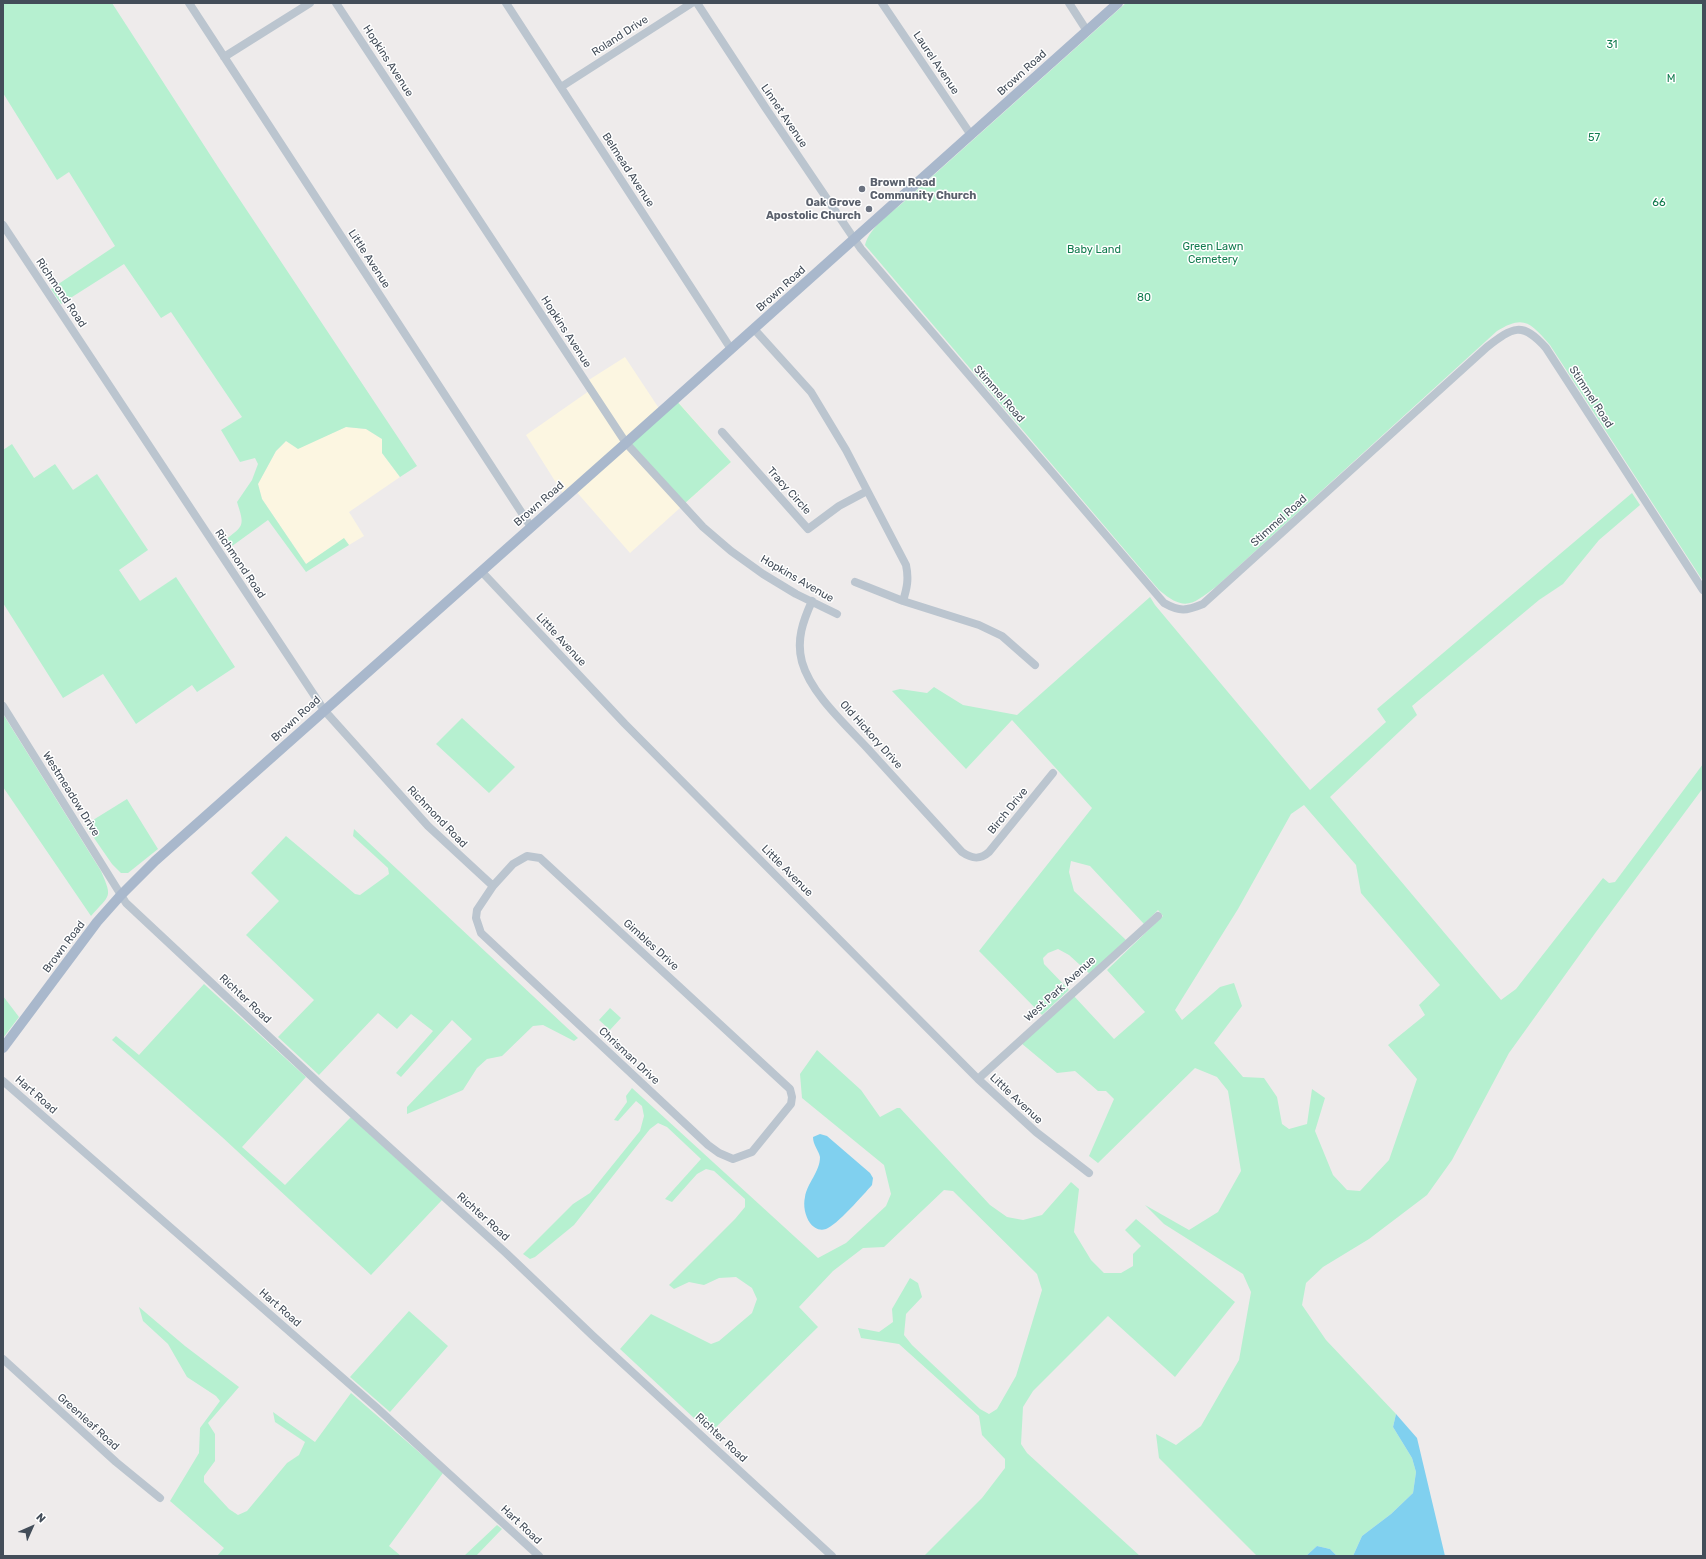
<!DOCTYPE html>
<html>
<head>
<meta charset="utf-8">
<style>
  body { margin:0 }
  #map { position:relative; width:1706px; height:1559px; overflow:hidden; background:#eeebeb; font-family:Rubik,sans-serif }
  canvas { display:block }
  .frame { position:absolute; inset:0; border:4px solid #434d59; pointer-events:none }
  .north { position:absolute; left:12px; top:1507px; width:40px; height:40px; -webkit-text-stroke:3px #fff; paint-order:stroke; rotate:45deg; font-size:11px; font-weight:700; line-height:16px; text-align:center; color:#434d59 }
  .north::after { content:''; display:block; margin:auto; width:14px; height:18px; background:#434d59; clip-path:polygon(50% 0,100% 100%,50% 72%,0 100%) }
</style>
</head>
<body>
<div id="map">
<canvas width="1706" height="1559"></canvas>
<div class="frame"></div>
<div class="north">N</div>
</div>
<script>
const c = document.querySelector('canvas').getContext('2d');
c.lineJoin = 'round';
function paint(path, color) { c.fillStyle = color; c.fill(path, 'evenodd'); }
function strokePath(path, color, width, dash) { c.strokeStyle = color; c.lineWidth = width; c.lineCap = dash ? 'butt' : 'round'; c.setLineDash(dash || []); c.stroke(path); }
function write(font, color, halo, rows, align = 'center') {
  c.font = font + ' Rubik,sans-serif'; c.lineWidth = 3; c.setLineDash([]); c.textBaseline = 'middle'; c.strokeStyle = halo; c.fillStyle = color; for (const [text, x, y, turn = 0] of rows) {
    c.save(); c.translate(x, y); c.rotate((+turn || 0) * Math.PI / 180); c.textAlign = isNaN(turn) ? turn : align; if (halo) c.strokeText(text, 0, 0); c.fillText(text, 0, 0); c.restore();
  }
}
const commercial = new Path2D(`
  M625 357 664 416 679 403 731 462 630 553 574 489 565 497 526 435 589 391 584 383Z
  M346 427 366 429 382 439V453L400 477 349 512 364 536 349 545 344 539 306 564 262 499 258 484 276 451 286 441 298 448Z`);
const green = new Path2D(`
  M3 3H112L218 167 417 466 400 477 382 453V439L366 429 346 427 298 449 286 441 276 451 258 484 262 499 306 564 344 538 349 545 306 572 268 520 228 549 224 541C244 525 245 527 237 502L252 480 258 464 255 458 240 462 221 430 242 417 171 312 161 318 124 264 61 304 51 289 115 246 69 172 57 180 3 93Z
  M1126 3H1703V581L1550 345C1531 323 1524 314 1497 331L1217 586C1192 605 1185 612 1159 590L865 245C870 226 893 212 907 199Z
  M675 399 731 462 683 505 628 444Z
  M12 444 34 478 55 464 73 490 97 474 148 550 119 570 140 601 176 577 235 667 197 692 192 685 136 724 103 674 63 698 3 603V450Z
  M1632 493 1640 505 1599 540 1563 584 1539 600 1412 706 1417 715 1330 797 1501 1000 1516 989 1603 878 1609 883 1615 882 1703 764V788L1596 932 1509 1053 1452 1160 1427 1195 1369 1239 1323 1267 1306 1283 1302 1305 1326 1340 1396 1414 1393 1427 1412 1458 1416 1472 1413 1493 1391 1514 1362 1536 1353 1556H1337L1330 1549 1317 1546 1306 1556H1257L1159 1458 1156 1434 1176 1445 1201 1426 1239 1360 1251 1292 1243 1274 1164 1224 1145 1205 1189 1230 1218 1212 1241 1171 1228 1091 1217 1077 1195 1068 1098 1163 1089 1156 1114 1099 1106 1091H1098L1075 1071 1057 1073 1021 1043 1073 995 1114 1039 1145 1012 1107 970 1163 916 1158 910 1144 924 1090 866 1071 861 1069 872 1074 891 1126 940 1090 974 1069 955 1058 949 1048 953 1043 958 1044 964 1069 990 1042 1015 979 951 1092 808 1012 720 966 769 892 691 900 689 927 693 934 687 963 705 1017 715 1150 597 1155 605 1310 790 1386 722 1377 709ZM1304 805 1356 865 1361 893 1440 985 1419 1005 1425 1015 1388 1045 1417 1079 1389 1160 1360 1191 1347 1190 1333 1175 1315 1131 1325 1098 1312 1089 1307 1124 1289 1129 1282 1124 1277 1097 1264 1078 1243 1077 1214 1043 1242 1006 1234 983 1220 987 1182 1020 1175 1010 1238 909 1291 814Z
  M3 714 101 871C113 899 110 894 91 916L3 787Z
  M462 718 515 767 489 793 436 744Z
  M127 799 158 849 128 873H121L112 864 85 825Z
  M354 829 578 1038 574 1041 543 1025 533 1026 502 1056 487 1059 477 1068 463 1090 407 1114V1107L472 1039 452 1020 401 1077 396 1073 433 1031 411 1014 397 1029 378 1013 319 1075 278 1037 314 1000 246 935 279 901 251 873 286 836 355 894 360 895 389 874 388 868 353 836Z
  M204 984 306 1077 242 1147 285 1185 351 1117 442 1200 371 1275 222 1137 112 1040 116 1036 139 1055Z
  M3 996 19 1017 3 1038Z
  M610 1008 621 1018 610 1030 599 1020Z
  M817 1050 861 1090 880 1117 897 1108H900L990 1205 1007 1217 1023 1220 1042 1215 1071 1182 1079 1189 1074 1232 1091 1260 1104 1273H1121L1133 1266V1254L1141 1246 1125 1230 1136 1219 1235 1302 1175 1377 1108 1316 1033 1391 1023 1407 1021 1444 1027 1453 1140 1556H924L982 1498 1005 1468V1459L982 1435 979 1416 899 1344 861 1338 858 1328 879 1332 893 1322 892 1309 910 1278 918 1283 922 1297 906 1314 904 1335 912 1345 980 1409 989 1414 997 1409 1016 1376 1042 1290 1037 1274 953 1191 944 1190 884 1247 863 1248 833 1271 799 1307 818 1327 710 1433 620 1349 651 1314 711 1344 719 1341 752 1313 757 1299 752 1288 736 1277 719 1278 704 1285 689 1282 674 1289 669 1285 735 1219 745 1207V1199L714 1171 706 1169 697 1174 672 1202 665 1199 701 1159 667 1127 658 1123 650 1129 574 1225 535 1257 530 1259 523 1254 573 1204 590 1193 640 1131 644 1116 642 1106 636 1101 618 1121 614 1120 627 1102 626 1096 632 1088 818 1258 846 1243 886 1206 891 1194 884 1165 802 1098 800 1074Z
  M139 1307 185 1346 239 1387 208 1423 215 1434V1461L204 1476V1482L229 1509 238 1515 247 1511 287 1463 299 1455 305 1442 275 1422 273 1412 315 1442 351 1393 443 1473 389 1546 401 1556H217L224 1548 170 1501 199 1453 200 1428 220 1401 216 1396 187 1377 168 1344 143 1321Z
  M409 1311 448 1346 390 1412 350 1377Z
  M497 1525 502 1529 476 1556H464Z`);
const water = new Path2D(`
  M820 1134 827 1136 870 1173 873 1178 872 1185C864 1194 836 1226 826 1229 819 1231 814 1228 810 1223 805 1216 803 1205 805 1197 807 1183 820 1172 820 1157 819 1151 813 1145 813 1137Z
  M1396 1414 1417 1438 1445 1556H1353L1362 1536 1391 1514 1413 1493 1416 1472 1412 1458 1393 1427Z
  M1317 1546 1330 1549 1337 1556H1306Z`);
const minor = new Path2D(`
  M189 3 531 527
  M336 3 626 443 703 527 731 551 763 574 796 594 837 614
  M506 3 731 349
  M697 3 765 107 861 249 1164 603C1180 612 1186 611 1203 604L1487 347C1513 327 1522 321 1546 348L1703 590
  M882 3 971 135
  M1069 3 1087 31
  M224 57 310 3
  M561 87 692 3
  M3 225 324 710 428 826 493 886
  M754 329 811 392 846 450 906 565C909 579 907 588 903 601
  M722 432 808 529 839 506 867 491
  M482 572 625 724 978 1079 1036 1132 1089 1173
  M855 582 903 601 979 625 1002 636 1035 665
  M812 601C803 621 796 640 802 662 811 694 846 725 868 749 899 783 931 818 962 852 972 859 980 860 989 852L1053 773
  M3 706 126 903 324 1088 506 1253 593 1336 832 1556
  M527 856 540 858 790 1089 792 1097 791 1104 752 1152 733 1159 719 1153 708 1145 481 933 476 918 477 910 493 886 513 864Z
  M978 1079 1158 916
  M3 1081 377 1408 539 1556
  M3 1359 116 1462 160 1498`);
const major = new Path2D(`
  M3 1048 97 922 121 895 155 861 626 443 1118 3`);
const markers = [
  [862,189,4,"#6b7280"],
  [869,209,4,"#6b7280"]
];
const streetNames = [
  ["Roland Drive",620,36,-33],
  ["Hopkins Avenue",388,61,57],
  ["Laurel Avenue",936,63,56],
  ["Brown Road",1022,73,-42],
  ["Linnet Avenue",784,116,56],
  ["Belmead Avenue",628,170,57],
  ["Little Avenue",369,259,57],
  ["Brown Road",781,289,-42],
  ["Richmond Road",61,293,56],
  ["Hopkins Avenue",566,332,57],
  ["Stimmel Road",999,394,49],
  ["Stimmel Road",1591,397,57],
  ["Tracy Circle",789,491,48],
  ["Brown Road",539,504,-41],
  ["Stimmel Road",1279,521,-42],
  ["Richmond Road",240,564,56],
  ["Hopkins Avenue",797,579,30],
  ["Little Avenue",561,640,47],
  ["Brown Road",296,719,-42],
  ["Old Hickory Drive",871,735,48],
  ["Westmeadow Drive",71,794,58],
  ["Birch Drive",1008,811,-51],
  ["Richmond Road",437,817,46],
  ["Little Avenue",787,871,45],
  ["Gimbles Drive",651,945,42],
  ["Brown Road",64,947,-53],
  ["West Park Avenue",1060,989,-42],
  ["Richter Road",245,999,43],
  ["Chrisman Drive",629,1056,43],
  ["Hart Road",36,1095,41],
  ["Little Avenue",1016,1099,43],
  ["Richter Road",483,1217,42],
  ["Hart Road",280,1308,41],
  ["Greenleaf Road",88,1422,42],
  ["Richter Road",721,1438,43],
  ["Hart Road",521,1525,43]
];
const parkNames = [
  ["31",1612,45],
  ["M",1671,79],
  ["57",1594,138],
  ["66",1659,203],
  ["Green Lawn",1213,247],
  ["Cemetery",1213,260],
  ["Baby Land",1094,250],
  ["80",1144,298]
];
const worshipNames = [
  ["Brown Road",870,183],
  ["Community Church",870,196],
  ["Oak Grove",861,203,"right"],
  ["Apostolic Church",861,216,"right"]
];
paint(commercial, '#fcf6e1');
paint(green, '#b6f0d0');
paint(water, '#80d0ef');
strokePath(minor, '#bbc5cf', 8);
strokePath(major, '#a9b8cc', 10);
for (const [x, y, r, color] of markers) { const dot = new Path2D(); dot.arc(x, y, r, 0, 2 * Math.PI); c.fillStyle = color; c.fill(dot); strokePath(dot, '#fff', 1.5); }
write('11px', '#434d59', '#fff', streetNames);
write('11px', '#127c4f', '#fff', parkNames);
write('bold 11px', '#5b616d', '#fff', worshipNames, 'left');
</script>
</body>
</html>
